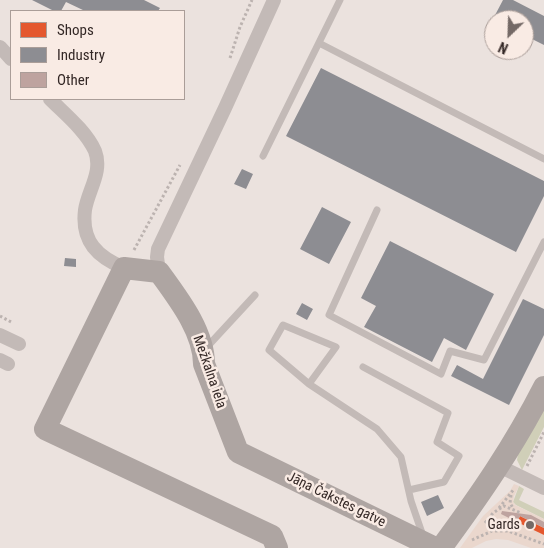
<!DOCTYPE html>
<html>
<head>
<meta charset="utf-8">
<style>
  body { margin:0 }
  #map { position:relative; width:544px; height:548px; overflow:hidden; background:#ebe2de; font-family:"Roboto Condensed",sans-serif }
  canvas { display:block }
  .legend { position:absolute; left:10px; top:10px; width:175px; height:90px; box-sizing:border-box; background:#f9ebe4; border:1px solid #aa9d98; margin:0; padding:6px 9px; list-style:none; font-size:15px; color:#342826 }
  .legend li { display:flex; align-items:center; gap:10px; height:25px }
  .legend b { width:25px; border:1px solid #aa9d98 }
  .north { position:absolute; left:484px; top:10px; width:50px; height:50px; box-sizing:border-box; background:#f9ebe4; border:1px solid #aa9d98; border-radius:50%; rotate:204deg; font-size:14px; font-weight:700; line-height:20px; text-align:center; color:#342826 }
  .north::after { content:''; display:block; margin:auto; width:18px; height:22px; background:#746966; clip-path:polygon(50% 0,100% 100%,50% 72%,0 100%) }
</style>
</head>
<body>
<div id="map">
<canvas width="544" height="548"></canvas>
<ul class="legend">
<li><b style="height:14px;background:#e4572e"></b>Shops</li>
<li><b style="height:14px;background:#8d8d92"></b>Industry</li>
<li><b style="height:14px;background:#bea39f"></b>Other</li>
</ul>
<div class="north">N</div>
</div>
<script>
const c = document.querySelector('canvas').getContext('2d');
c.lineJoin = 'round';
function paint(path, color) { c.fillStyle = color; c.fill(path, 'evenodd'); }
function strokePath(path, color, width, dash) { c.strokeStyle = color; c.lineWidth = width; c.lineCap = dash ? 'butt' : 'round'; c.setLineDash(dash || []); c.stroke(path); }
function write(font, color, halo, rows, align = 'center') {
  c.font = font + ' "Roboto Condensed",sans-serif'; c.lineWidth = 5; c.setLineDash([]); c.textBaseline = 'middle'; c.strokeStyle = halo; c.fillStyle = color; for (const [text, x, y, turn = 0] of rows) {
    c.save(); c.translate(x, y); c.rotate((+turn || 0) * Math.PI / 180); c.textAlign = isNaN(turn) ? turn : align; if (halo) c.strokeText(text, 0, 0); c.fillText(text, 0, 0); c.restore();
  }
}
const green = new Path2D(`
  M544 404V427L522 470 517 460 518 454Z
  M519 486 524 489 519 500 544 512V519L516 505 513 502Z`);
const plaza = new Path2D(`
  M514 484 519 486 514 496 513 502 515 505 544 519V548H531L508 540 496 539 486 541 472 548H460L483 516 510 491Z`);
const shops = new Path2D(`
  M520 516 544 528V535L517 522Z`);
const industry = new Path2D(`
  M32 0H144L160 8 158 11H85L66 2 61 11H54Z
  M503 0H513L544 16V45L524 35V20L493 19Z
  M321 68 544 181V196L516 252 286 136Z
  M242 169 253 174 246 189 234 184Z
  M322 207 351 222 329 264 300 249Z
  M390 241 494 294 466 350 444 338 432 362 364 327 376 306 361 298Z
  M65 258 76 259V267L64 266Z
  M523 299 544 309V335L509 405 451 376 457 365 483 379Z
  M302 303 313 309 307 320 296 314Z
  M438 495 444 508 427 516 421 502Z`);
const building = new Path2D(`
  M502 511 531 515 544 522V528L520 516 517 522 501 514Z`);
const path = new Path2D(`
  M230 58 240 27 252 0
  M134 250 180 165
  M0 316 13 323
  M527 466 544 432
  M511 495 510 503 513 508
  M499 508 514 489
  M485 523 493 513 504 506 521 513
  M472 540 492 531H508L544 544`);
const service = new Path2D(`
  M319 43 544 159
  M263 156 340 0
  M377 210 329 315 441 374 450 351 484 360 544 242
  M206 348 255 295
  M363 367 448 413 437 442 459 456 444 482 409 490
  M309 384 336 347 283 325 269 350 309 384 377 429 401 457 411 501 423 536`);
const minor = new Path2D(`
  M0 47 11 59
  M50 99C65 114 86 131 95 151 103 172 88 190 85 210 81 242 98 257 124 268
  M159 272 157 257 158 249 225 108 274 0
  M0 335 19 344
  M0 360 8 364
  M499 466 544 488`);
const trunk = new Path2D(`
  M277 548 272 536 45 429 124 268 159 272C177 297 204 331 204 364L238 452 435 548
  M441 548C480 495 514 446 544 387`);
const markers = [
  [530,525,5,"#746966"]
];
const streetNames = [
  ["Mežkalna iela",209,372,71],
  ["Jāņa Čakstes gatve",336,500,26]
];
const poiNames = [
  ["Gards",520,525]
];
paint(green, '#d0cfb8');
paint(plaza, '#ead7cd');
paint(shops, '#e4572e');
paint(industry, '#8d8d92');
paint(building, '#bea39f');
strokePath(path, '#bcb3b0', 3, [2.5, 2.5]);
strokePath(service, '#c3bab7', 7);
strokePath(minor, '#c3bab7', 14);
strokePath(trunk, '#aea5a2', 22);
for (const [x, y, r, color] of markers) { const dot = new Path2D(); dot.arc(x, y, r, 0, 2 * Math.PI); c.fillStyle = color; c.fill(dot); strokePath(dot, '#f9ebe4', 2); }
write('14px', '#342826', '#f9ebe4', streetNames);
write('14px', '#342826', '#f9ebe4', poiNames, 'right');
</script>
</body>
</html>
